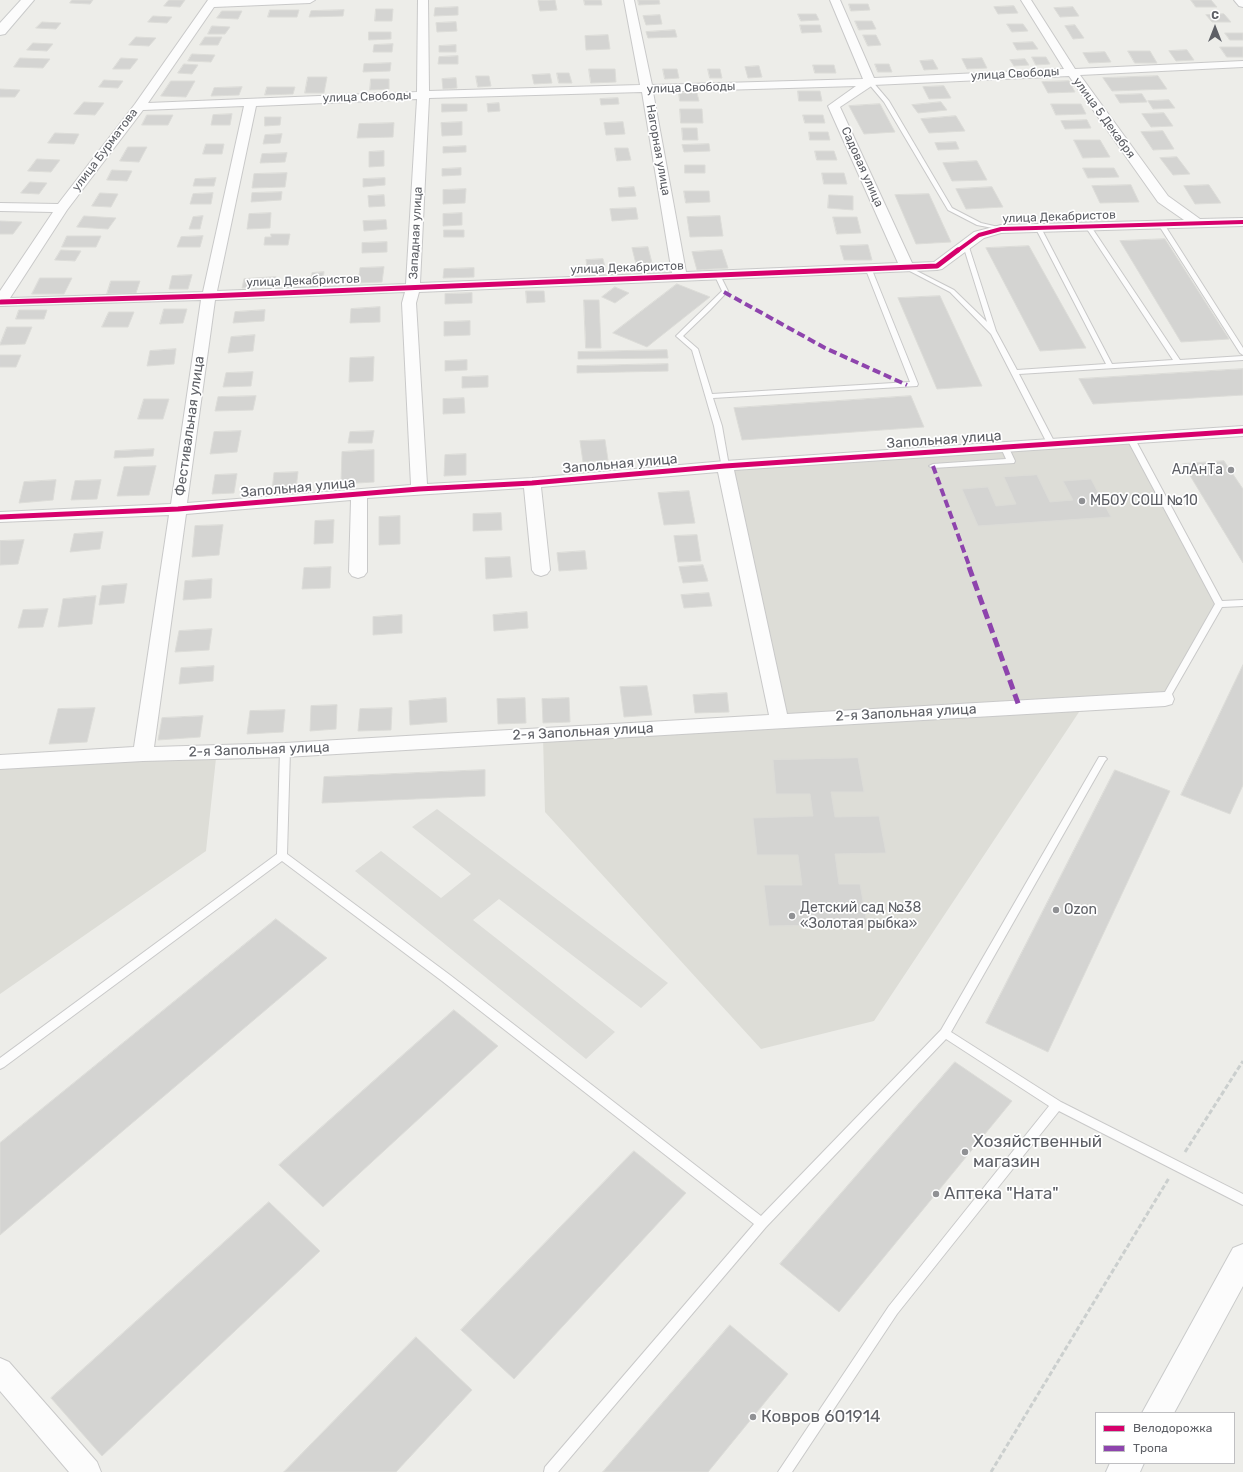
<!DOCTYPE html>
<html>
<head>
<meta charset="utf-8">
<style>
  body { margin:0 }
  #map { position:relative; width:1243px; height:1472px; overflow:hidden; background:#edede9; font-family:Rubik,sans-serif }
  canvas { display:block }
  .legend { position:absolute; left:1095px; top:1412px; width:140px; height:52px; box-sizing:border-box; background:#fff; border:1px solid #bfbfc2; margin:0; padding:5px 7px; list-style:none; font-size:12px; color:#5e6066 }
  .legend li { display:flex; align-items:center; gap:8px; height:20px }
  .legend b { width:20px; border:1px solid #bfbfc2 }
  .north { position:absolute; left:1195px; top:8px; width:40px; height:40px; -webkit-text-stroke:3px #fff; paint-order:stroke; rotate:0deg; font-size:11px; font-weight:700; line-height:16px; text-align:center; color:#5e6066 }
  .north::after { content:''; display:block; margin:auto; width:14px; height:18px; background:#5e6066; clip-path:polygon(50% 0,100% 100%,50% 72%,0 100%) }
</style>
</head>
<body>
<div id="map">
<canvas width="1243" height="1472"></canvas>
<ul class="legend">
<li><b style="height:5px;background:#d6006c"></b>Велодорожка</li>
<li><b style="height:5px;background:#8e44ad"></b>Тропа</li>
</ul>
<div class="north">С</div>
</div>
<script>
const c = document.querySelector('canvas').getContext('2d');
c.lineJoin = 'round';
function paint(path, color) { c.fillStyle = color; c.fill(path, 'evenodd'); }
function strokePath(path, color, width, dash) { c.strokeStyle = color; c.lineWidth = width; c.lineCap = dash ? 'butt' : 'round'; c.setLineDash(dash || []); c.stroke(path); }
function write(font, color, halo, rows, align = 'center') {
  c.font = font + ' Rubik,sans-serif'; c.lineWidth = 3.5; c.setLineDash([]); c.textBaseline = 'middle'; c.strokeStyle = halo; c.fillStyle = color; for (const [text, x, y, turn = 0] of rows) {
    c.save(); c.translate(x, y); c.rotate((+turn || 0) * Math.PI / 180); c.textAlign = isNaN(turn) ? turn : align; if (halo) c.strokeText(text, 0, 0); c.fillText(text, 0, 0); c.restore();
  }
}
const industrial = new Path2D(`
  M437 809 668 983 641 1008 499 899 473 920 615 1032 586 1059 355 871 381 851 441 898 471 874 412 827Z`);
const education = new Path2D(`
  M1130 441 1217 603 1163 697 785 717 729 466Z
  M1083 706 874 1021 761 1049 545 812 543 737Z
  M217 749 206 851 0 994V765Z`);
const building = new Path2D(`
  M72 0H93L90 4 70 3Z
  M169 0H185L180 7 164 6Z
  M555 0 557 10 540 11 538 1Z
  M584 0H601L602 5H585Z
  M638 0H659L660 4 639 5Z
  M1191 0H1211L1217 7H1196Z
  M849 4H868L870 10 851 11Z
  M1014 6 1018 13 998 14 994 7Z
  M458 7V15L434 16 435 8Z
  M1073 7 1079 16 1060 17 1054 8Z
  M376 9H393L392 21H375Z
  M270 10H299L297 17H268Z
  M344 10 343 16 309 17 311 11Z
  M222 11H242L238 19 217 18Z
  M798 14H816L819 20 801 21Z
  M1224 14 1231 22H1212L1206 15Z
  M660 15 662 24 646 25 643 16Z
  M153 16 172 17 167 23 148 22Z
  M855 21H872L876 29 859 30Z
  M42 22 61 23 56 29 36 28Z
  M456 22 457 31 437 32 436 23Z
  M1007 24H1023L1028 31 1012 32Z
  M800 25H820L822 32 802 33Z
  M1075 25 1084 38 1073 39 1065 26Z
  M212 26 230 27 225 34H208Z
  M675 30 677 37 648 38 646 32Z
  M369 32H391V39L369 40Z
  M1225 33H1243V40H1230Z
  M608 35 610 49 586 50 585 36Z
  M863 35H876L881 45 868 46Z
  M136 37 156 38 149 46 129 45Z
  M205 37H222L218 45H200Z
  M1033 42 1038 49 1017 50 1013 43Z
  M33 43 53 44 47 51 27 50Z
  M393 44 392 52H373L374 45Z
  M456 45V52H439V46Z
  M1220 47H1243V57H1227Z
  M1187 50 1194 60 1176 61 1169 51Z
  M1128 51H1150L1157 63H1135Z
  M1105 52 1111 62 1089 63 1083 53Z
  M192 54 215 55 211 62 188 61Z
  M458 56V64H438L439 57Z
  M1032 57H1046L1050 64 1036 65Z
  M20 58 50 59 43 68 14 67Z
  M121 58 138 59 130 69H113Z
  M982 58 987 68 967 69 962 59Z
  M1025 59 1029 65 1014 66 1010 60Z
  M933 60 938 69 924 70 920 61Z
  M391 63 390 71 363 72 364 64Z
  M184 64 198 65 192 74 178 73Z
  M875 64H889L892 72H878Z
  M813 65H834L836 73H815Z
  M759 66 762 77 748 78 745 67Z
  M589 69H615L616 82 591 83Z
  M663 69H677L679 78 665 79Z
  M708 69H720L722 78H710Z
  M557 73H569L572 83H559Z
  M550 74 552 83 534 84 532 75Z
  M476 76H489L491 86 478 87Z
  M1158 76 1167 89 1112 91 1103 78Z
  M308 77H327L324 93H305Z
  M456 78 457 88 443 89 442 79Z
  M371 79H389V89L370 90Z
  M104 80 123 81 118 88 99 87Z
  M171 81H195L186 97 161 96Z
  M1069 81 1075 92 1048 93 1042 82Z
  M944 86 951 98 929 99 923 87Z
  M242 87 239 95 211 96 214 88Z
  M267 87H295L293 94 265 95Z
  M0 89 20 90 15 97H0Z
  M798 91H820L822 101H799Z
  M679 93H697L699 101H680Z
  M1142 94 1147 102 1120 103 1115 95Z
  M618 98 619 104 601 105 600 99Z
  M1169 100 1175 108 1153 109 1148 101Z
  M84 102 104 103 95 115 74 114Z
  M941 102 947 110 918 113 912 105Z
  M499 103 500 111 488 112 487 104Z
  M442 104H467V111L442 112Z
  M880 104 895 132 864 134 849 106Z
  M1051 104H1081L1086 114 1056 115Z
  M680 109H702L703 123H681Z
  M1164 113 1173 126 1151 127 1142 114Z
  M232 114 230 125H211L213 115Z
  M147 115H173L168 125H142Z
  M803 115H823L825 123H805Z
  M956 116 965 131 929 133 921 119Z
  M265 117H281L280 125 265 126Z
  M1087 120 1091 128 1065 129 1061 121Z
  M462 122V135L442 136 441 123Z
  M623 122 625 134 606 135 604 123Z
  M394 123 393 137 357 138 359 124Z
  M682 128H697L698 140H683Z
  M1163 131 1174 149 1153 150 1141 132Z
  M809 132H828L830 140H810Z
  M55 133 79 134 74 144 48 143Z
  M282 134 280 143 263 144 265 135Z
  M1074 140H1100L1110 157 1083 158Z
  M956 142 959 149 938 150 935 143Z
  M206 144H224L222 154H203Z
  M709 144 710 151 684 152 682 145Z
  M466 146V152L443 153V147Z
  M128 147H147L139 162 120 161Z
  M615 148H628L631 160 617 161Z
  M384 151V166L369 167V152Z
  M815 151H834L837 160H817Z
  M287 153 285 162 260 163 262 154Z
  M1177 157 1190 174 1173 175 1160 158Z
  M37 159 60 160 51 172 28 171Z
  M977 161 987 180 952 181 943 163Z
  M685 165H705V173H685Z
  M461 168V175L442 176V169Z
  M1083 168H1114L1119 177 1088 178Z
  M112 170 132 171 127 181 107 180Z
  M287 173 285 187 252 188 254 174Z
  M822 173H844L847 184H824Z
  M216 178 214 186H193L195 179Z
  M385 178V185L363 187V179Z
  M30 182 47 183 39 194 21 193Z
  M1131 185 1139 202 1100 203 1092 186Z
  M1209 185 1221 203 1195 204 1184 186Z
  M634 187 636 196 619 197 618 188Z
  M992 187 1003 207 966 209 956 189Z
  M466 189 465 203 443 204V190Z
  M684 191H709L710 202 686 203Z
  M282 192 281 200 251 202 252 193Z
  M100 193 118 194 111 207 92 206Z
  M213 193 211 204H190L193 194Z
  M929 194 951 242 916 244 895 195Z
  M384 195 385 206 369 207 368 196Z
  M829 195 853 196V210L828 208Z
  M636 208 638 219 612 221 610 209Z
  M271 213 270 228 247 229 249 214Z
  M462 213V225L443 226V214Z
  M84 216 116 218 108 229 77 227Z
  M203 216 200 229H189L193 217Z
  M720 216 723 236 690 237 687 217Z
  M833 217H857L861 233 837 234Z
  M386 220 387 229 364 231 363 221Z
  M0 221 22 222 13 234H0Z
  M444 230H464V237H444Z
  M271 234H290L288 245H264L265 237H271Z
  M67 236H101L96 247H62Z
  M203 236 200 247H177L181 237Z
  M1165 239 1229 339 1181 342 1120 241Z
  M387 242V252L362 253V243Z
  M868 245 872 260H844L840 246Z
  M1029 246 1086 348 1040 351 986 248Z
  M648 247 652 263 636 264 632 248Z
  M61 250 81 251 75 261 55 260Z
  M722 250 728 268 697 270 692 252Z
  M603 259 606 271 588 273 586 260Z
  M384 267 382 282 358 283 360 268Z
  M474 268V277L443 278 444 269Z
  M324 272 322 287 310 288 312 273Z
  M192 275 188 289H169L172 276Z
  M276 277 275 286 242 288 244 279Z
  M40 278H72L64 294H32Z
  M111 281H140L136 293 107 294Z
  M677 284 710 297 647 347 613 333Z
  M615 287 629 293 615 303 602 297Z
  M526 291H544L545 302 527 303Z
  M472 293V303L445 304V294Z
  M940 296 982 386 937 389 898 298Z
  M584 300H599L601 348H586Z
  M380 307V322L350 323 351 309Z
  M164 309H187L183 323 160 324Z
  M19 310H47L44 319H16Z
  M265 310 264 321 233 323 235 312Z
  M109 312H134L128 327H102Z
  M470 321V335L444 336V322Z
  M7 327H32L25 344 0 345Z
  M255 335 253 351 228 353 231 337Z
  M176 349 174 364 147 366 150 351Z
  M667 350 668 358 578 359V352Z
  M0 355H21L16 367H0Z
  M374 357 373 381 349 382 350 358Z
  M467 360V370L445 371V361Z
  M668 364V371L577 373V366Z
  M1243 369V395L1093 404 1079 379Z
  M253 372 251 386 223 387 226 373Z
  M488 376V387L462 388V377Z
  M256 396 253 410 215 411 218 397Z
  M911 396 924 427 742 440 734 408Z
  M464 398 465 413 443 414V399Z
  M144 399H169L163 419H138Z
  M241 431 237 452 210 454 214 432Z
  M374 431 372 443H348L350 432Z
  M605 440 608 460 583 462 580 441Z
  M154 449 153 456 114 458 115 451Z
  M374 450V482L341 484 342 452Z
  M466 454V475L444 476 445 455Z
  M1224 461 1243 489V563L1183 464Z
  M156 466 149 495 117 496 124 467Z
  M298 472 296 489 272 490 274 473Z
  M237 474 234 493 212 494 215 475Z
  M1037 475 1050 502 1073 500 1063 481 1091 479 1111 517 978 526 962 489 988 487 996 506 1016 504 1004 477Z
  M56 480 53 500 19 503 24 482Z
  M101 480 97 499 71 500 75 481Z
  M689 491 695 523 664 525 658 493Z
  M501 513 502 530 473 531V514Z
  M400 516V544L379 545V517Z
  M334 520 333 543 314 544 315 521Z
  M223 525 219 555 192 557 195 526Z
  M103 532 100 549 70 552 74 534Z
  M697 535 701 561 678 562 674 536Z
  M24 540 18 564 0 565V541Z
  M585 551 587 569 559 571 557 553Z
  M510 557 512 577 486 579 485 558Z
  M703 565 708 581 683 583 679 567Z
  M331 567 330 588 302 589 304 568Z
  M212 579 211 598 183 600 185 581Z
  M127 584 124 603 99 605 102 586Z
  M709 593 712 606 684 608 681 595Z
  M96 596 92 624 58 627 63 599Z
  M48 609 43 627 18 628 23 610Z
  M527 612 528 628 494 631 493 615Z
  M402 615V633L373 635V617Z
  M212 629 209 650 175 652 179 631Z
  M1243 665V785L1230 814 1181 795Z
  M214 666 213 681 179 684 181 668Z
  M647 686 652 715 624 717 620 687Z
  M727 693 729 712 695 713 693 695Z
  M446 698 447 722 410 725 409 701Z
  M525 698 526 723 498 724 497 699Z
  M569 698 570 722 543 723 542 699Z
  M337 705 336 729 310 731 311 706Z
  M95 708 87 742 49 744 58 709Z
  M392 708 391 730 358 731 360 709Z
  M285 710 283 732 247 734 250 711Z
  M203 716 200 737 158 740 162 718Z
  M858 758 864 792H831L835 817 879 816 886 853 835 854 839 884H860L867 924 769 926 764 885H802L798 855H757L753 818 813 816 810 794H776L773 760Z
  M485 770V796L322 803 324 777Z
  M1115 770 1170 791 1048 1052 986 1023Z
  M276 919 327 958 0 1235V1143Z
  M454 1010 498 1046 323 1207 279 1165Z
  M955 1062 1012 1101 839 1312 780 1264Z
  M634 1151 686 1193 514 1379 461 1330Z
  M269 1202 320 1251 102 1456 51 1398Z
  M730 1325 788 1374 708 1472H603Z
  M416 1337 472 1390 396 1472H284Z`);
const path = new Path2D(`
  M1185 1152 1243 1061
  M991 1472 1169 1178`);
const lane = new Path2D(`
  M868 81H872L889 101 952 208 981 223 1003 228V230L977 225 948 210 884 102 868 83Z
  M1159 223 1164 224 1243 348V355L1240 353 1158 224Z
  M1086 225H1090L1180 360 1243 356V360L1019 374 1056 445 1052 447 1048 445 991 334 950 292 904 268 909 267 954 290 987 322 963 245 968 244 996 331 1017 370 1106 364 1035 227 1040 226 1112 364 1173 360 1085 226Z
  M869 268 872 270 918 384 917 386 713 398 722 426 729 466 728 468H722L714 426 692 350 676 336 722 291 715 276 716 275H720L728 291 710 310 683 336 698 349 712 394 910 382 866 270Z
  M1128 437H1131L1135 439 1222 601 1243 600V606L1222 607 1168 701 1165 702 1161 699 1215 604 1127 439Z
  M1002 446H1008L1015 461 1014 463 933 468 929 466 933 464 1006 459 1001 448Z
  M285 747 290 750 287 854 450 975 761 1216 941 1030 1099 757H1105L1107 759 1105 761 951 1032 1061 1102 1243 1194V1205L1059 1111 897 1314 792 1472H778L889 1306 1049 1106 946 1039 766 1227 558 1472H544L545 1467 754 1224 442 981 282 861 4 1067 0 1069V1058L277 854 280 750Z`);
const street = new Path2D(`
  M208 0H315L310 3 214 7 148 103 417 92 418 0H428L429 91 640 85 624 0H634L652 85 863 79 830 0H840L874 78 1064 69 1021 0H1031L1075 69 1243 61V67L1080 75 1168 196 1200 219 1243 218V226L1001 233 984 238 942 269 937 270 419 292 416 303 427 484 532 478 725 461 1243 426V436L734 470 787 714 1165 692 1172 694 1174 699 1172 704 1165 706 285 757 143 761 0 769V755L134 747 169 515 0 522V512L171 504 201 300 0 306V291L53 212 0 211V203L58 204 135 104ZM1069 76 1158 202 1184 220 1001 225 974 232 934 262 912 263 840 107 873 85ZM856 86 828 106 898 263 686 272 653 92ZM642 92 672 273 420 283 429 98ZM417 99 406 284 217 291 256 106ZM244 106 203 292 10 298 67 210 143 110ZM405 292 402 303 411 485 187 503 215 300ZM718 472 769 715 285 743 154 747 186 514 351 500 349 572 352 576 358 578 364 576 367 572V498L524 488 532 570 535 574 541 576 547 574 550 570 541 487Z
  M1234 0H1243V7L1239 6Z
  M0 1358 9 1362 97 1462 101 1472H69L0 1391Z`);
const secondary = new Path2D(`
  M21 0H34L5 34 0 35V23Z
  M1243 1244V1286L1174 1413H1142L1233 1248Z
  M1110 1463H1144L1140 1472H1106Z`);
const quietFar1 = new Path2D(`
  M724 292 825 348 907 385
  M933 466 970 568`);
const quiet = new Path2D(`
  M969 567 1019 706`);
const cyclewayFar1 = new Path2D(`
  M957 251 979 235 1001 229 1243 222`);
const cycleway = new Path2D(`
  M1 302 209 296 937 266 958 250
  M0 517 178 509 419 489 532 483 725 466 1243 431`);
const markers = [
  [1231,470,4,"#909194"],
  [1082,501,4,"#909194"],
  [1056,910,4,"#909194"],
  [792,916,4,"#909194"],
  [965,1152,4,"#909194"],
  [936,1194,4,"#909194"],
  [753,1417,4,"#909194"]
];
const farStreetnames = [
  ["улица Свободы",1015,74,-3],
  ["улица Свободы",691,88,-2],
  ["улица Свободы",367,97,-2],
  ["улица 5 Декабря",1104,118,54],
  ["улица Бурматова",105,150,-53],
  ["Нагорная улица",658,150,80],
  ["Садовая улица",862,167,66],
  ["улица Декабристов",1059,217,-2],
  ["Западная улица",416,233,-87],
  ["улица Декабристов",627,268,-2],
  ["улица Декабристов",303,281,-2]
];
const streetNames = [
  ["Фестивальная улица",190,426,-82],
  ["Запольная улица",944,440,-4],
  ["Запольная улица",620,464,-5],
  ["Запольная улица",298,488,-5],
  ["2-я Запольная улица",906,713,-3],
  ["2-я Запольная улица",583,732,-3],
  ["2-я Запольная улица",259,750,-2]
];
const poiNames = [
  ["АлАнТа",1223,470,"right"],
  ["МБОУ СОШ №10",1090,501],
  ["Детский сад №38",800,908],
  ["«Золотая рыбка»",800,924],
  ["Ozon",1064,910]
];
const nearPoinames = [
  ["Хозяйственный",973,1142],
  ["магазин",973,1162],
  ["Аптека \"Ната\"",944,1194],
  ["Ковров 601914",761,1417]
];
paint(industrial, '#ddddd9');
paint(education, '#ddddd7');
paint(building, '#d4d4d2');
strokePath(building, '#dcdcd8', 1);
strokePath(lane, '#c9c9c9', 2);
strokePath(street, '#c9c9c9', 2);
strokePath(secondary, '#cacbcb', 2);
strokePath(path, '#cbcfce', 3, [5, 2.5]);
paint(lane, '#fcfcfc');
paint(street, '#fcfcfc');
paint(secondary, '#fcfcfc');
strokePath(quietFar1, '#8e44ad', 4, [8, 4]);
strokePath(quiet, '#8e44ad', 5, [10, 5]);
strokePath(cyclewayFar1, '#d6006c', 4);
strokePath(cycleway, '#d6006c', 5);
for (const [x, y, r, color] of markers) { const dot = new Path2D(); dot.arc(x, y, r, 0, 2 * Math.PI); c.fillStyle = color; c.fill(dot); strokePath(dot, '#fff', 1.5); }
write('12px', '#5e6066', '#fff', farStreetnames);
write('14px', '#5e6066', '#fff', streetNames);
write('14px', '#5e6066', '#fff', poiNames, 'left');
write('17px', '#5e6066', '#fff', nearPoinames, 'left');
</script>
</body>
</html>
